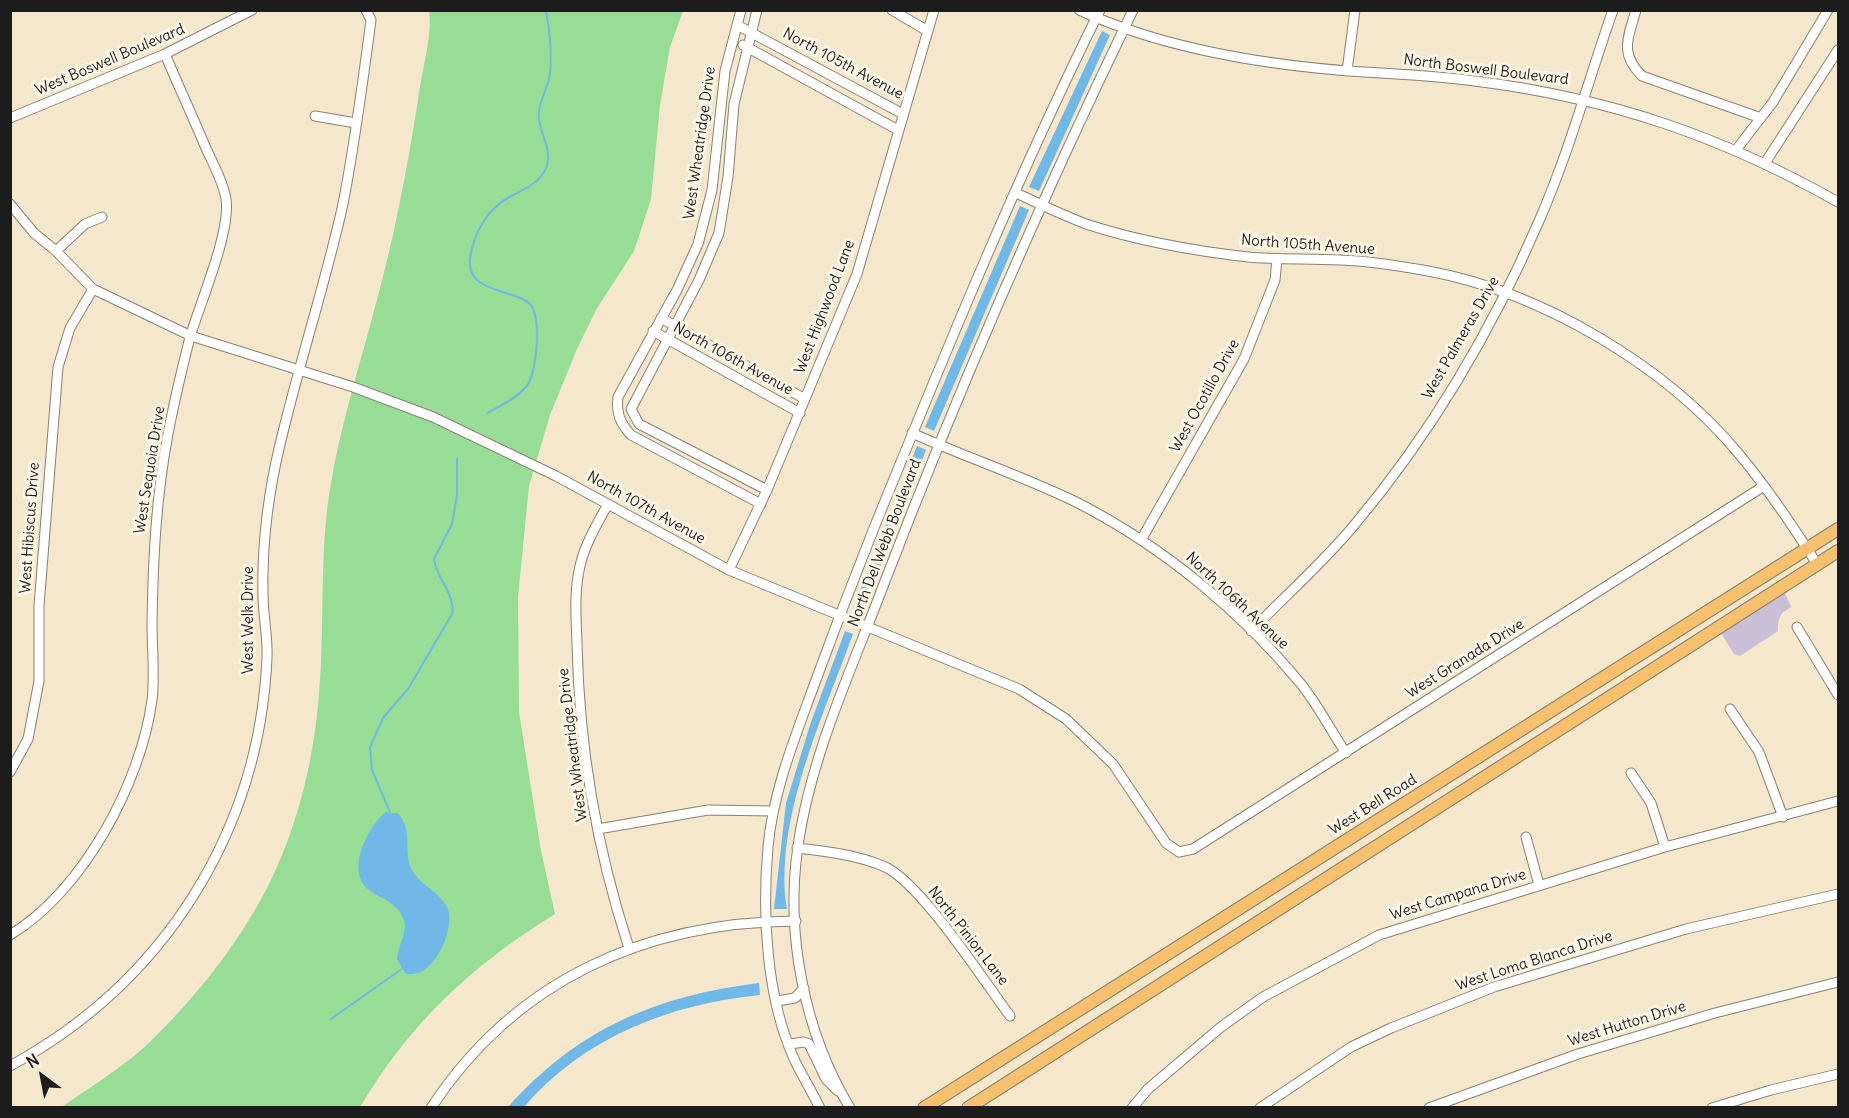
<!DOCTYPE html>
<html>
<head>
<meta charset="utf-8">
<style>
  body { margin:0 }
  #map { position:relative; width:1849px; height:1118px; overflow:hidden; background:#f4e7cc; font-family:Delius,sans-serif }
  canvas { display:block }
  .frame { position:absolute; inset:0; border:12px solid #1c1c1c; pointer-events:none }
  .north { position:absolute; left:12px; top:1046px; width:60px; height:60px; -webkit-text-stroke:4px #fcf5e5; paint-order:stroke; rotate:328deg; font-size:16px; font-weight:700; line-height:24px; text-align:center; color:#1c1c1c }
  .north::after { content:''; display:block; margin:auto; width:21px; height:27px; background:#1c1c1c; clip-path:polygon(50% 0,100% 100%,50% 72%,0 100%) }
</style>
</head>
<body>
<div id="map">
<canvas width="1849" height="1118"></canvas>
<div class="frame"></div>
<div class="north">N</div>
</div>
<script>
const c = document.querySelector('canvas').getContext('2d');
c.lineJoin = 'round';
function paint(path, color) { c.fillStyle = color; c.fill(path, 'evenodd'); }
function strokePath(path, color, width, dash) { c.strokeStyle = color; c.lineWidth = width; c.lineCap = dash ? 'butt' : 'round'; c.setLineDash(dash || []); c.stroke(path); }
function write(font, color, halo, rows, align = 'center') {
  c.font = font + ' Delius,sans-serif'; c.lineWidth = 6; c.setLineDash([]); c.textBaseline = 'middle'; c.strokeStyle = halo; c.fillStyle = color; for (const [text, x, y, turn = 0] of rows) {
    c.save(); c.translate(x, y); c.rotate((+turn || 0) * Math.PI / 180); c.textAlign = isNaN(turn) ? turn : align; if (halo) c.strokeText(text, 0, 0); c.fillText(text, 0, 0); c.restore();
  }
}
const industrial = new Path2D(`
  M1785 593 1791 607 1782 613 1778 622V631L1740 656 1734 654 1721 633Z`);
const green = new Path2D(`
  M429 11H683L670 47 660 105 651 199 634 251 596 310 577 349 550 415 529 486 518 597 519 712 541 851 555 914C471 966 411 1022 360 1107L60 1108C93 1085 129 1064 157 1035 202 990 243 937 271 880 299 822 314 758 319 694 325 625 319 557 330 489 340 427 359 368 375 307 394 239 407 170 418 100 421 74 433 35 429 11Z`);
const water = new Path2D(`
  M1102 31 1110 35 1039 191 1029 187Z
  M1020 206 1029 210 934 431 925 427Z
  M917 446 926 450 862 612 853 609Z
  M845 631 853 634C824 714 773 822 787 909H774L786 803 811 722Z
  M387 811 388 813H398C413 832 404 847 410 866 417 884 438 890 447 907 457 926 433 983 405 973L397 959C398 945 409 931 403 918 396 901 380 899 368 889 345 870 369 824 387 811Z
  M759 983 760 995C670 1004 584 1037 524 1107H508C578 1029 655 996 759 983Z`);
const stream = new Path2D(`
  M488 413C501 405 516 399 526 387 537 375 542 316 530 304 516 289 466 294 470 258 474 232 488 208 511 196 524 189 536 185 544 172 555 154 541 137 539 119 537 106 546 92 549 79 553 57 550 33 546 11
  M390 812 372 770 370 747 383 718 408 689 452 614C456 595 436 578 434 559L452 524 457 495V459
  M331 1019 403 968`);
const minor = new Path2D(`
  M741 10 725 71 712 190 698 244 677 290 618 397C616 413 620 423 631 435L761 504
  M757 10 734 104 728 177 719 233 699 280 631 409 639 424 767 490
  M892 10 926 30
  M1079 10C1162 48 1258 64 1349 71 1391 74 1433 75 1475 81 1610 98 1721 136 1838 202
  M1636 10C1628 38 1619 53 1642 76L1761 118
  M737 25 903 114
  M743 45 898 130
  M1347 71 1355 10
  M315 116 356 123
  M10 118 165 54 252 10
  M1736 150 1773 102 1828 10
  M1765 163 1838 50
  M1016 193C1040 204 1064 216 1089 225 1139 241 1195 251 1248 257 1279 260 1310 258 1341 260 1370 261 1400 266 1428 271 1542 292 1666 366 1739 454 1768 489 1793 526 1817 564
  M10 204 34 233 56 251 93 289 191 336 353 387 433 417 556 476 729 570 1019 689 1066 719 1113 764 1166 843 1179 852 1193 849 1764 486
  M56 251 85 224 102 217
  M661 318 805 399
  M653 331 800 413
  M912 433C967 458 1026 477 1080 504 1163 547 1241 611 1301 684 1318 705 1331 731 1346 753
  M608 504C597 524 585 544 580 566 574 591 576 618 577 643 579 746 597 850 629 948
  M1141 540 1244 359 1275 280 1277 259
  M729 570 767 490 857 274 934 10
  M1797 627 1838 695
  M1251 631C1286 595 1324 562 1356 523 1431 433 1493 328 1539 221 1569 153 1588 81 1613 10
  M1730 709 1759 752 1783 817
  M10 772 28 739 39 681V606L58 367 70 328 93 289
  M1631 773 1651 803 1665 847
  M598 829 708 810 773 811
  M1526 837 1539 885
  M797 848C825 851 857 855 883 866 919 880 984 981 1010 1016
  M10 935C83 891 141 783 152 700 155 675 152 649 152 624 153 560 156 497 168 434 174 402 182 369 190 337 200 303 231 232 226 199 223 181 212 162 205 146 192 115 178 85 165 54
  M777 1001 795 998 804 988
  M790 1044 804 1042 809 1044 826 1079 838 1091
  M10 1066C163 983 259 833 267 658 268 637 263 616 263 594 262 550 267 505 276 462 295 375 324 290 343 204 355 143 363 81 371 20L366 10
  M431 1108C515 980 645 922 796 921
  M820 1108C812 1092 803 1077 795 1061 766 998 762 914 768 847 773 792 794 740 813 688 833 633 854 578 876 523 946 351 1017 177 1100 10
  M850 1108C804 1032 785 933 798 846 811 756 850 673 882 589 957 393 1041 200 1133 10
  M1132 1108 1148 1089 1221 1027 1263 997 1379 935 1665 847 1838 801
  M1260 1108 1351 1047 1391 1028 1494 987 1686 929 1838 894
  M1429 1108 1578 1054 1715 1013 1838 982
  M1712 1108 1771 1090 1838 1074`);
const major = new Path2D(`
  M924 1108 1838 529
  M968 1108 1838 551`);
const streetNames = [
  ["West Boswell Boulevard",110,60,-23],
  ["North 105th Avenue",843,64,28],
  ["North Boswell Boulevard",1486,70,7],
  ["West Wheatridge Drive",700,143,-82],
  ["North 105th Avenue",1308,245,4],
  ["West Highwood Lane",825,307,-69],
  ["West Palmeras Drive",1461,338,-60],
  ["North 106th Avenue",733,359,29],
  ["West Ocotillo Drive",1205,396,-61],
  ["West Sequoia Drive",150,470,-81],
  ["North 107th Avenue",646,508,29],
  ["West Hibiscus Drive",30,528,-86],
  ["North Del Webb Boulevard",885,543,-69],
  ["North 106th Avenue",1237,601,43],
  ["West Welk Drive",249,620,-90],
  ["West Granada Drive",1465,659,-32],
  ["West Wheatridge Drive",573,745,-97],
  ["West Bell Road",1373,805,-32],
  ["West Campana Drive",1458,895,-17],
  ["North Pinion Lane",968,936,52],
  ["West Loma Blanca Drive",1534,961,-18],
  ["West Hutton Drive",1627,1024,-17]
];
paint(industrial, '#c9bfd7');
paint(green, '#97dd95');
paint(water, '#70b8e8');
strokePath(stream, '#70b8e8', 2);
strokePath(minor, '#888274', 11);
strokePath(major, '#888274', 14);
strokePath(minor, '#fff', 9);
strokePath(major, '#f7c06c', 12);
write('15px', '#1c1c1c', '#fcf5e5', streetNames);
</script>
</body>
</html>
